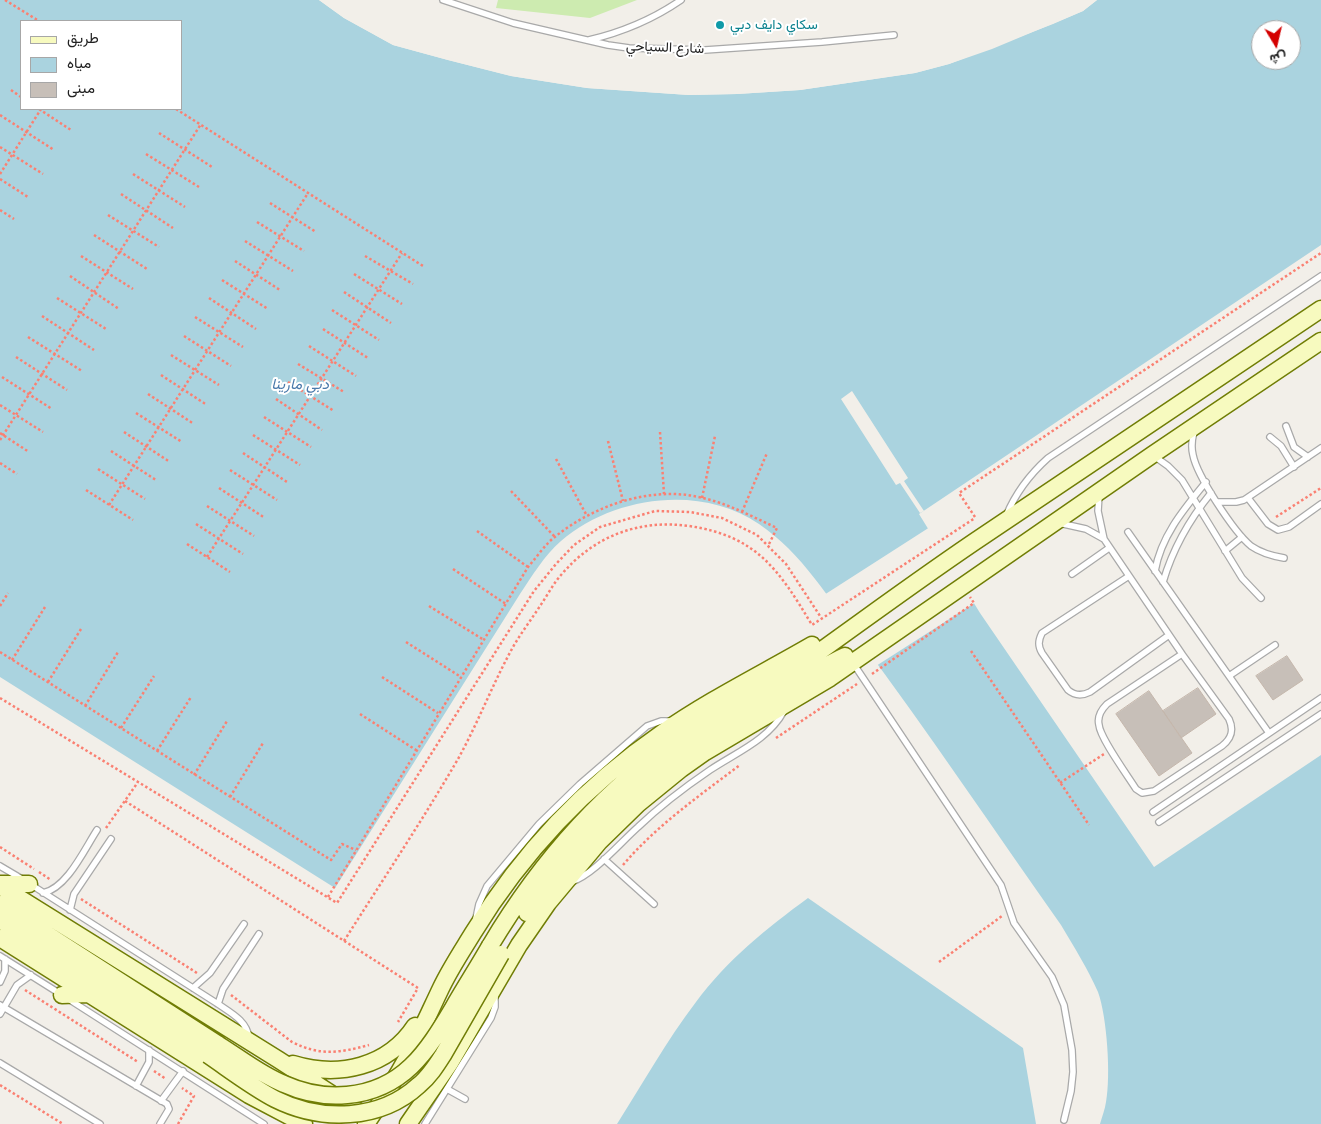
<!DOCTYPE html>
<html>
<head>
<meta charset="utf-8">
<style>
  body { margin:0 }
  #map { position:relative; width:1321px; height:1124px; overflow:hidden; background:#f2efe9; font-family:"DM Sans",Vazirmatn,sans-serif }
  canvas { display:block }
  .legend { position:absolute; left:20px; top:20px; width:162px; height:90px; box-sizing:border-box; background:#fff; border:1px solid #a7a7a7; margin:0; padding:6px 9px; list-style:none; font-size:15px; color:#222 }
  .legend li { display:flex; align-items:center; gap:10px; height:25px }
  .legend b { width:25px; border:1px solid #a7a7a7 }
  .north { position:absolute; left:1251px; top:20px; width:50px; height:50px; box-sizing:border-box; background:#fff; border:1px solid #a7a7a7; border-radius:50%; rotate:171deg; font-size:14px; font-weight:700; line-height:20px; text-align:center; color:#222 }
  .north::after { content:''; display:block; margin:auto; width:18px; height:22px; background:#d40000; clip-path:polygon(50% 0,100% 100%,50% 72%,0 100%) }
</style>
</head>
<body>
<div id="map">
<canvas width="1321" height="1124"></canvas>
<ul class="legend">
<li><b style="height:6px;background:#f7fabf"></b>طريق</li>
<li><b style="height:14px;background:#aad3df"></b>مياه</li>
<li><b style="height:14px;background:#c7bfb8"></b>مبنى</li>
</ul>
<div class="north">ش</div>
</div>
<script>
const c = document.querySelector('canvas').getContext('2d');
c.lineJoin = 'round';
function paint(path, color) { c.fillStyle = color; c.fill(path, 'evenodd'); }
function strokePath(path, color, width, dash) { c.strokeStyle = color; c.lineWidth = width; c.lineCap = dash ? 'butt' : 'round'; c.setLineDash(dash || []); c.stroke(path); }
function write(font, color, halo, rows, align = 'center') {
  c.font = font + ' "DM Sans",Vazirmatn,sans-serif'; c.lineWidth = 4; c.setLineDash([]); c.textBaseline = 'middle'; c.strokeStyle = halo; c.fillStyle = color; for (const [text, x, y, turn = 0] of rows) {
    c.save(); c.translate(x, y); c.rotate((+turn || 0) * Math.PI / 180); c.textAlign = isNaN(turn) ? turn : align; if (halo) c.strokeText(text, 0, 0); c.fillText(text, 0, 0); c.restore();
  }
}
const grass = new Path2D(`
  M498 0H637L590 18 496 8Z`);
const water = new Path2D(`
  M0 0H319L344 18 393 45 448 60 511 76 587 88 689 95 737 94 800 90 915 73 949 64 1053 24 1083 11 1097 0H1321V245L919 514 980 613 1154 867 1321 755V1124H1100C1102 1117 1105 1109 1106 1102 1111 1076 1107 1017 1098 992 1088 969 1074 947 1061 925 994 830 929 733 859 639 829 599 802 553 759 524 701 484 613 496 561 541 544 556 532 576 520 594L335 888 0 677ZM21 21H181V109H21ZM1261 30H1291V60H1261Z
  M808 898 1023 1048 1036 1124H617C643 1083 667 1040 696 1002 727 960 767 928 808 898Z`);
const pier = new Path2D(`
  M319 0H323L345 16 394 43 511 74 587 86 689 93 737 92 800 88 915 71 949 61 991 47 1082 9 1093 0H1097L1083 11 992 49 949 64 915 73 800 90 737 94 689 95 587 88 511 76 448 60 393 45 344 18Z
  M852 391 908 478 904 481 924 511 920 513 900 483 896 485 841 399Z
  M930 527 976 602 876 666 824 595Z`);
const building = new Path2D(`
  M1287 656 1303 680 1273 700 1256 676Z
  M1198 688 1216 714 1181 738 1163 711Z
  M1149 691 1192 753 1159 776 1116 714Z`);
const path = new Path2D(`
  M5 0 39 21
  M11 90 21 97
  M39 109 71 130
  M176 109 423 266
  M0 115 54 150
  M159 133 212 167
  M0 147 43 174
  M146 154 199 187
  M0 174 41 109
  M133 174 185 207
  M0 179 28 197
  M121 194 173 228
  M270 203 316 232
  M0 210 14 219
  M108 215 159 247
  M257 222 304 251
  M94 235 147 269
  M245 241 293 271
  M81 256 133 289
  M365 256 413 284
  M235 261 280 290
  M354 274 402 304
  M70 276 119 309
  M222 280 268 309
  M344 292 391 323
  M57 298 106 329
  M209 298 256 329
  M332 310 379 340
  M42 316 94 350
  M195 317 243 347
  M323 329 368 358
  M184 336 231 366
  M28 337 82 371
  M309 346 356 376
  M171 355 219 385
  M16 357 67 390
  M298 364 344 392
  M161 375 207 405
  M2 377 52 409
  M288 382 334 411
  M148 394 194 424
  M276 399 322 430
  M0 405 43 432
  M136 413 182 442
  M264 417 311 447
  M124 432 170 462
  M660 432 664 494
  M0 433 29 452
  M253 435 300 465
  M0 440 201 124
  M608 441 623 501
  M111 451 156 480
  M243 453 287 482
  M556 459 587 516
  M0 463 17 474
  M98 469 145 499
  M230 470 277 500
  M219 488 265 518
  M86 490 133 520
  M511 491 555 537
  M702 498 715 436
  M109 505 308 193
  M207 506 254 536
  M742 512 767 453
  M975 517 959 493 1321 253
  M1276 517 1321 488
  M196 524 243 554
  M477 531 528 567
  M187 544 230 572
  M207 557 402 253
  M453 569 506 604
  M0 606 8 593
  M429 606 484 640
  M406 642 461 677
  M971 651 1089 825
  M0 652 331 860 342 844 356 850
  M12 660 45 607
  M872 674 974 603 970 597
  M382 677 438 713
  M48 682 81 629
  M0 698 337 903 534 591 556 564 574 545 600 527 655 511 690 512 722 518 757 535 786 564 822 619
  M85 706 118 652
  M360 714 416 750
  M121 728 154 676
  M776 738 857 684
  M157 751 191 697
  M194 775 227 721
  M1060 783 1104 754
  M230 797 263 743
  M125 801 418 988 398 1022
  M106 828 138 782
  M0 847 34 869
  M623 865C656 826 699 796 740 765
  M39 872 51 880
  M328 897 528 567C537 557 545 544 556 536 595 505 653 485 703 498 729 504 753 517 777 528L768 546
  M81 899 197 973
  M344 941C382 881 422 821 458 759 478 723 493 683 513 647 521 633 531 620 540 606 547 596 553 584 561 575 594 536 639 519 689 526 757 536 779 570 812 625L975 518
  M939 962 1002 916
  M25 990 138 1062
  M231 995 292 1042C320 1056 339 1053 369 1045
  M154 1071 166 1079
  M0 1085 63 1124
  M178 1124 194 1096 182 1088`);
const lane = new Path2D(`
  M443 0 513 23 608 45 629 48 705 50 822 42 894 35
  M589 40C623 32 652 20 681 0
  M1286 426 1294 447 1308 457
  M1194 432C1192 439 1191 447 1193 455 1197 476 1234 532 1251 546 1261 553 1272 556 1284 558
  M1270 437 1281 446 1294 467
  M1154 456 1168 466 1182 480 1242 578 1261 598
  M1099 495 1098 511 1104 539 1182 654 1229 719C1234 730 1232 738 1222 746L1154 791 1142 793 1136 789C1128 776 1100 738 1099 725 1097 717 1101 710 1107 704L1182 654
  M1248 498 1268 524 1278 530 1289 527 1321 504
  M1218 502H1236L1244 500 1321 448
  M1006 516C1016 492 1029 475 1048 458L1321 276
  M1059 523 1086 529 1104 539
  M1128 532 1269 733
  M1225 551 1242 537
  M1155 571C1161 536 1184 509 1206 482
  M1072 574 1109 548
  M1129 576 1042 633C1038 641 1038 646 1042 653L1068 690C1075 696 1082 696 1090 692L1169 635
  M1163 582C1173 548 1189 520 1211 493
  M853 663 1001 885 1014 923 1052 977 1064 1005 1072 1050 1073 1072 1071 1091 1064 1120
  M1229 676 1275 645
  M1153 812 1321 698
  M1159 822 1321 714
  M604 859 654 904
  M0 866 22 879
  M571 882C593 875 620 843 638 827 660 806 685 787 710 770 737 752 768 740 784 711
  M30 884 218 1004C231 1013 247 1021 249 1038
  M43 893C67 888 84 850 97 830
  M70 910 74 894 111 839
  M476 918 479 904 487 886 539 824 580 784 647 726 661 721H671
  M0 956 62 995
  M0 982 5 971V959
  M193 988 210 973 244 924
  M70 1000 264 1124
  M218 1004 223 989 259 934
  M0 1005 167 1104 169 1109 160 1124
  M0 1014 17 985 31 975
  M0 1063 100 1124
  M136 1086 149 1062V1050
  M447 1089 465 1099
  M161 1101 183 1071
  M425 1124 491 1018 495 1007V994`);
const secondary = new Path2D(`
  M0 884H29
  M0 886 279 1060 367 1117
  M0 904 219 1045
  M527 913C570 846 629 789 694 744 717 729 742 716 766 702 792 687 817 669 845 656
  M0 920 208 1055
  M0 938 249 1095 304 1124
  M490 946C540 862 604 789 686 734 732 703 781 679 826 647 879 609 932 570 986 534 1098 459 1209 384 1321 309
  M62 995 89 994
  M293 1064C339 1078 388 1067 415 1026
  M366 1124C381 1102 395 1080 408 1056 420 1034 430 1011 441 988 450 969 462 951 473 933 522 853 585 786 662 733 709 700 762 674 812 645
  M408 1124 450 1063 519 945 548 903 599 842 638 804 681 769 705 752 830 678 1152 455 1321 341`);
const secondaryBridge = new Path2D(`
  M219 1045C240 1058 261 1075 284 1084 304 1093 325 1097 347 1095 403 1090 427 1052 453 1008 465 987 478 967 490 946
  M208 1055C230 1070 252 1087 275 1099 321 1122 380 1121 419 1085 429 1077 436 1066 443 1055L501 954`);
const markers = [
  [720,25,5,"#0f9aa8"]
];
const cultureNames = [
  ["سكاي دايف دبي",730,25]
];
const streetNames = [
  ["شارع السياحي",665,48,2]
];
const waterNames = [
  ["دبي مارينا",300,385]
];
paint(grass, '#cdebb0');
paint(water, '#aad3df');
paint(pier, '#f2efe9');
paint(building, '#c7bfb8');
strokePath(building, '#c4b6ab', 1);
strokePath(lane, '#a9a9a9', 8);
strokePath(secondary, '#707d05', 19);
strokePath(path, '#fa8072', 2.5, [2.5, 2.5]);
strokePath(lane, '#fff', 5.5);
strokePath(secondary, '#f7fabf', 16);
strokePath(secondaryBridge, '#707d05', 19, []);
strokePath(secondaryBridge, '#f7fabf', 16);
for (const [x, y, r, color] of markers) { const dot = new Path2D(); dot.arc(x, y, r, 0, 2 * Math.PI); c.fillStyle = color; c.fill(dot); strokePath(dot, '#fff', 2); }
write('14px', '#0d838f', '#fff', cultureNames, 'left');
write('14px', '#222', '#fff', streetNames);
write('italic 15px', '#4a7aab', '#fff', waterNames);
</script>
</body>
</html>
